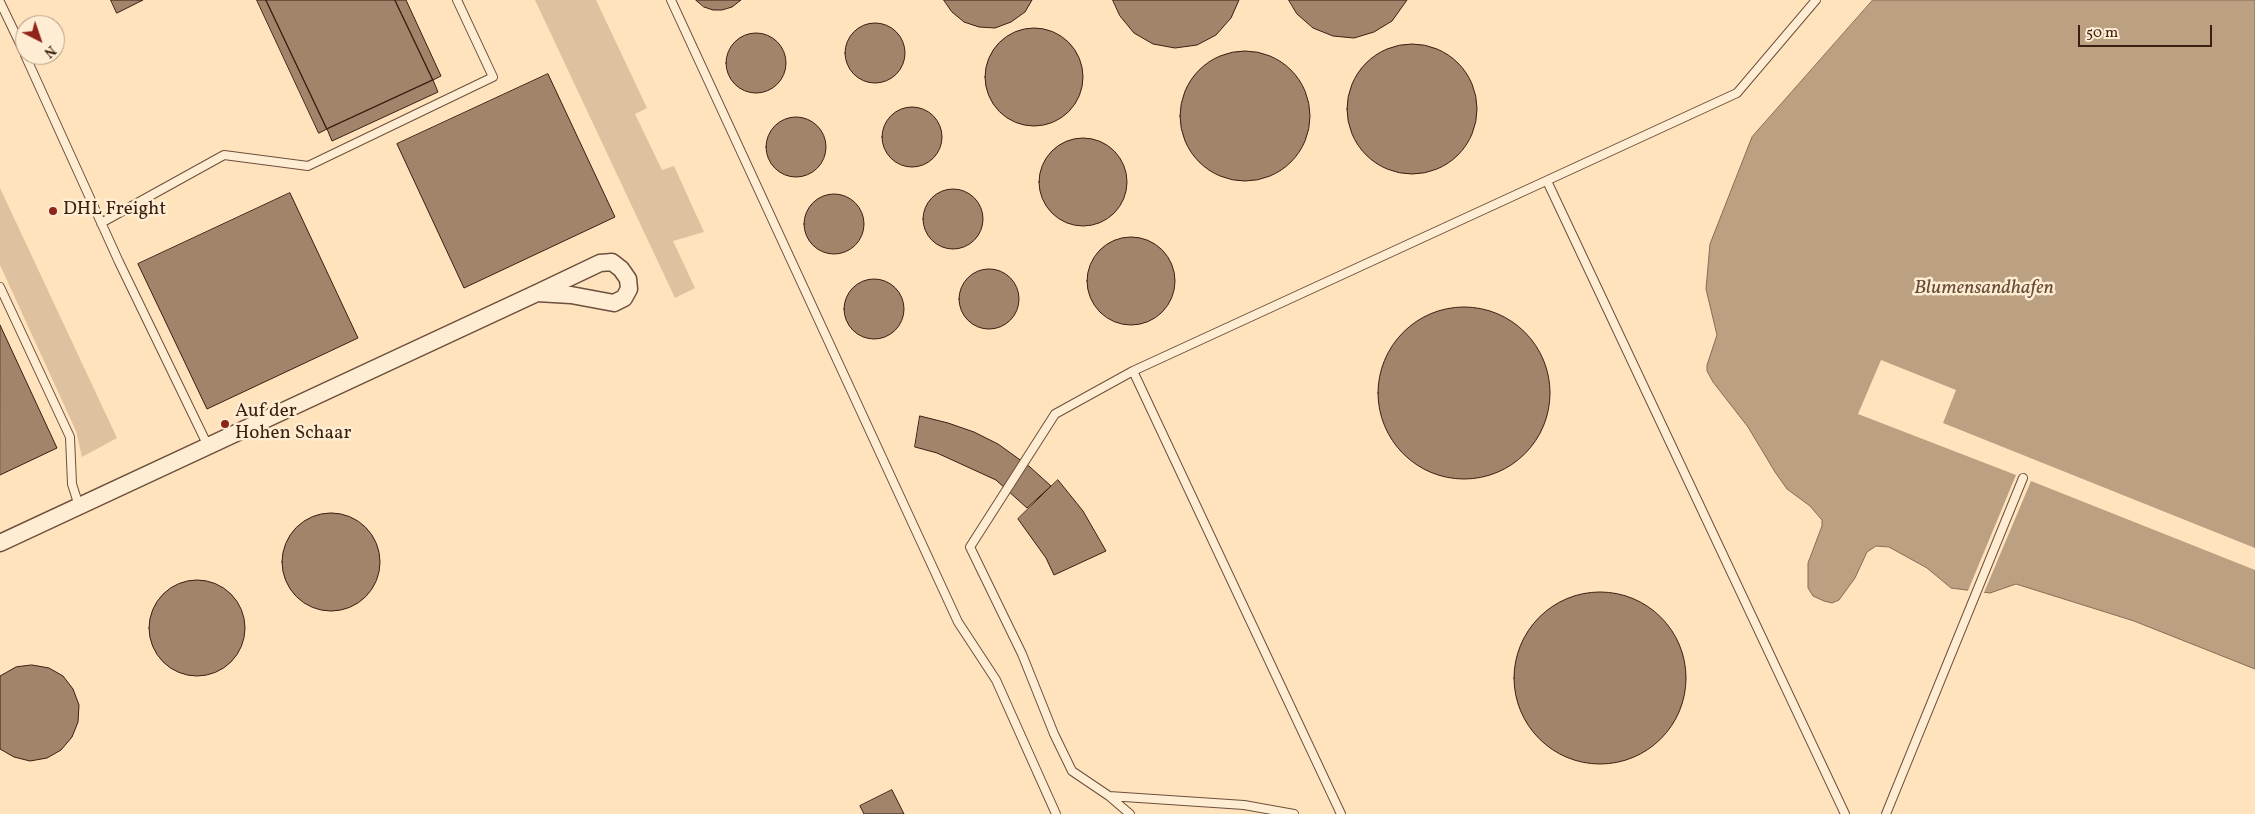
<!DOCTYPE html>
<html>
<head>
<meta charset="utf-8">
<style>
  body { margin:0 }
  #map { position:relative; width:2255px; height:814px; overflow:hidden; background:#ffe3bc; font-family:Vollkorn,serif }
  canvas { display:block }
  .north { position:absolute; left:15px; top:15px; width:50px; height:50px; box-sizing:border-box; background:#ffedd3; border:1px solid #b19a86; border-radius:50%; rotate:139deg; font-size:14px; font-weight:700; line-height:20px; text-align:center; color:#3b1e12 }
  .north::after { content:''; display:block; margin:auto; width:18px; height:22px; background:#8f2418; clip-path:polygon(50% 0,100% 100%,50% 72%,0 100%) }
  .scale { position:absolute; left:2078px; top:25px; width:134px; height:22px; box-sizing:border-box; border:2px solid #3b1e12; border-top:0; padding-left:6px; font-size:15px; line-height:18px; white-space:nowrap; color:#3b1e12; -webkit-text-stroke:4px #ffedd3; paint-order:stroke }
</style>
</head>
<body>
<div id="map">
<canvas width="2255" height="814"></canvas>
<div class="north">N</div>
<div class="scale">50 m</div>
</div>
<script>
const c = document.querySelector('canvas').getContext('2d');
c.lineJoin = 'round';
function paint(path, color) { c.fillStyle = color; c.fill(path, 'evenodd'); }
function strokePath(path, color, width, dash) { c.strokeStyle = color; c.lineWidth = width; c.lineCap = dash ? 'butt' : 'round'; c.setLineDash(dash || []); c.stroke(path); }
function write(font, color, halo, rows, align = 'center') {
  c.font = font + ' Vollkorn,serif'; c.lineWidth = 5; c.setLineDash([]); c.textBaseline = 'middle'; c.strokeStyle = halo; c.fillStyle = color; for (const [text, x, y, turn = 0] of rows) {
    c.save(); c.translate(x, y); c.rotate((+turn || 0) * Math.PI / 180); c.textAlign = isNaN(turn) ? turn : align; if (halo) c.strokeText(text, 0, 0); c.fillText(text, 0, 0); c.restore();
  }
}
const green = new Path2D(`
  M535 0H596L647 108 635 114 662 170 674 166 704 232 673 241 695 288 675 298Z
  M0 188 117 438 82 457 76 431 0 265Z`);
const water = new Path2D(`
  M1873 0H2255V669L2134 621 2016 584 1990 593 1951 588 1927 568 1889 547 1876 546 1867 552 1855 578 1839 600 1832 603 1824 601 1813 596 1808 588V563L1822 526V520L1810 506 1787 489 1775 472 1748 427 1713 382 1707 371V365L1717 335 1706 289 1710 244 1752 137Z`);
const pier = new Path2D(`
  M1881 360 1956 390 1943 423 2255 548V570L2031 481 1983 595 1967 593 2016 475 1858 414Z`);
const building = new Path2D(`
  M111 0H143L117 13Z
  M257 0H266L327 129 319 133Z
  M266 0H395L433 80 327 129Z
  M395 0H406L441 76 433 80Z
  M696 0H741L732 7 722 10H713L704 7Z
  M944 0H1032L1025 12 1011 22 995 28 979 27 964 22 952 12Z
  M1113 0H1239L1231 18 1216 35 1197 45 1175 48 1153 44 1134 33 1120 16Z
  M1289 0H1407L1392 21 1374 32 1354 38 1333 36 1313 28 1297 14Z
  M845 53a30 30 0 1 1 60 0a30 30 0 1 1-60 0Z
  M985 77a49 49 0 1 1 98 0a49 49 0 1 1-98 0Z
  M726 63a30 30 0 1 1 60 0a30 30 0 1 1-60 0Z
  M1347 109a65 65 0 1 1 130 0a65 65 0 1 1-130 0Z
  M1180 116a65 65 0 1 1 130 0a65 65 0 1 1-130 0Z
  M548 74 615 217 464 288 397 144Z
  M433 80 438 92 332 141 327 129Z
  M882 137a30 30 0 1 1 60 0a30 30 0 1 1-60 0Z
  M766 147a30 30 0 1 1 60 0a30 30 0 1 1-60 0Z
  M1039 182a44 44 0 1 1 88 0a44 44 0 1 1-88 0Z
  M923 219a30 30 0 1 1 60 0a30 30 0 1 1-60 0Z
  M290 193 358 338 207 409 138 264Z
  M804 224a30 30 0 1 1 60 0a30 30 0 1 1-60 0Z
  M1087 281a44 44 0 1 1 88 0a44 44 0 1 1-88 0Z
  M959 299a30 30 0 1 1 60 0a30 30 0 1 1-60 0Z
  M844 309a30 30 0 1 1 60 0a30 30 0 1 1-60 0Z
  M1378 393a86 86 0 1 1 172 0a86 86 0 1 1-172 0Z
  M0 325 57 448 0 475Z
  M920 416 948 423 974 432 998 444 1030 467 1051 486 1027 508 996 480 937 453 915 447Z
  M1058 480 1083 511 1106 551 1054 575 1046 558 1018 519Z
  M282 562a49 49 0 1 1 98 0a49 49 0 1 1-98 0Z
  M149 628a48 48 0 1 1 96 0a48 48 0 1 1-96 0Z
  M1514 678a86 86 0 1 1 172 0a86 86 0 1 1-172 0Z
  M32 665 49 668 63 676 73 689 79 705 78 722 72 737 61 750 47 758 30 761 14 757 0 749V676L16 667Z
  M892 790 904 814H864L860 806Z`);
const lane = new Path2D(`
  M671 0 958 622 996 680 1056 814
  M0 2 25 54
  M25 55 119 262 208 446
  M1547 181 1845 814
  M101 223 224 155 308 166 493 77 457 0
  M0 287 70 437 72 484 79 506
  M1133 371 1737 93 1816 0
  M1109 796 1130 814
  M1294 814 1244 805 1109 796 1072 771 1054 734 1022 654 970 547 1055 414 1133 371 1341 814
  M1886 814 2023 478`);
const street = new Path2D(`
  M0 543 234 434 537 293 600 263 612 262 621 269 628 279 629 289 624 298 614 303 571 295 537 293`);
const markers = [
  [53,211,5,"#8f2418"],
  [225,424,5,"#8f2418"]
];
const poiNames = [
  ["DHL Freight",63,211],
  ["Auf der",235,413],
  ["Hohen Schaar",235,435]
];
const waterNames = [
  ["Blumensandhafen",1984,289]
];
paint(green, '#dec29f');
paint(water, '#bca082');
strokePath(water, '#886c55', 1);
paint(pier, '#ffe3bc');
paint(building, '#a1846a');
strokePath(building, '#3b1e12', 1);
strokePath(lane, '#6c4f3c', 10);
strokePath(street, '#6c4f3c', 19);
strokePath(lane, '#ffedd3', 8);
strokePath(street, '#ffedd3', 16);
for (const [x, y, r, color] of markers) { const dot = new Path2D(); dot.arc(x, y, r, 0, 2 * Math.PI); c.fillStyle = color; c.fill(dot); strokePath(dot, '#ffedd3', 2); }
write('19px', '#3b1e12', '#ffedd3', poiNames, 'left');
write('italic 20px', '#684c39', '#ffedd3', waterNames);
</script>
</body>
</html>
